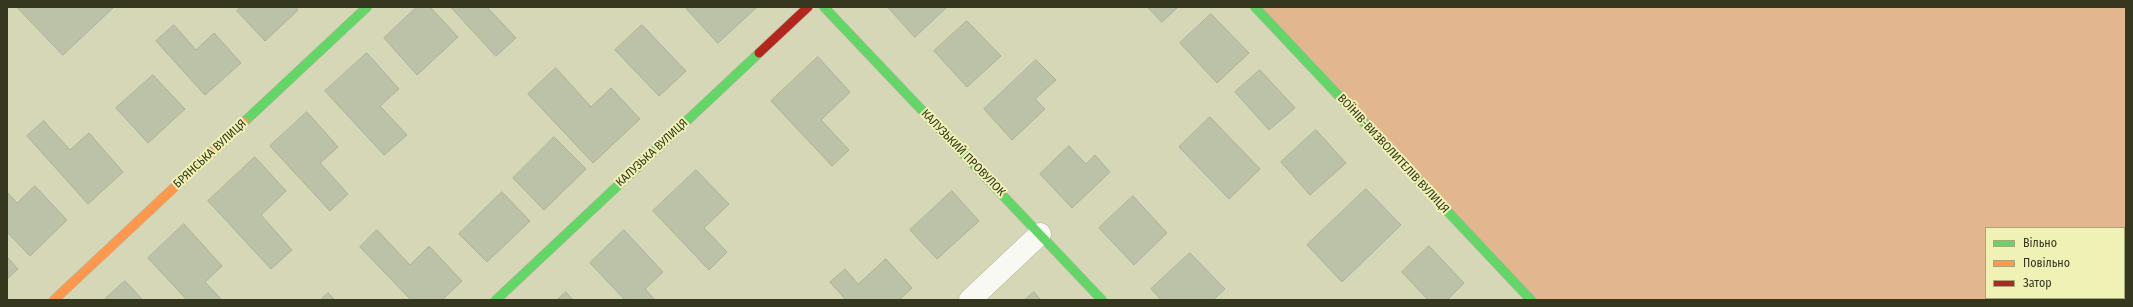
<!DOCTYPE html>
<html>
<head>
<meta charset="utf-8">
<style>
  body { margin:0 }
  #map { position:relative; width:2133px; height:307px; overflow:hidden; background:#d5d7b6; font-family:"Fira Sans Condensed",sans-serif }
  canvas { display:block }
  .frame { position:absolute; inset:0; border:8px solid #36371f; pointer-events:none }
  .legend { position:absolute; left:1985px; top:227px; width:140px; height:72px; box-sizing:border-box; background:#eff2b4; border:1px solid #a5a778; margin:0; padding:5px 7px; list-style:none; font-size:12px; color:#36371f }
  .legend li { display:flex; align-items:center; gap:8px; height:20px }
  .legend b { width:20px; border:1px solid #a5a778 }
</style>
</head>
<body>
<div id="map">
<canvas width="2133" height="307"></canvas>
<div class="frame"></div>
<ul class="legend">
<li><b style="height:5px;background:#63d668"></b>Вільно</li>
<li><b style="height:5px;background:#ff974d"></b>Повільно</li>
<li><b style="height:5px;background:#b3261e"></b>Затор</li>
</ul>
</div>
<script>
const c = document.querySelector('canvas').getContext('2d');
c.lineJoin = 'round';
function paint(path, color) { c.fillStyle = color; c.fill(path, 'evenodd'); }
function strokePath(path, color, width, dash) { c.strokeStyle = color; c.lineWidth = width; c.lineCap = dash ? 'butt' : 'round'; c.setLineDash(dash || []); c.stroke(path); }
function write(font, color, halo, rows, align = 'center') {
  c.font = font + ' "Fira Sans Condensed",sans-serif'; c.lineWidth = 4; c.setLineDash([]); c.textBaseline = 'middle'; c.strokeStyle = halo; c.fillStyle = color; for (const [text, x, y, turn = 0] of rows) {
    c.save(); c.translate(x, y); c.rotate((+turn || 0) * Math.PI / 180); c.textAlign = isNaN(turn) ? turn : align; if (halo) c.strokeText(text, 0, 0); c.fillText(text, 0, 0); c.restore();
  }
}
const green = new Path2D(`
  M1255 7H2126V300H1531ZM1986 228H2124V298H1986Z`);
const building = new Path2D(`
  M17 7H114L63 55Z
  M241 7H296L298 10 265 41 237 11Z
  M417 7H430L458 37 417 75 384 38Z
  M451 7H487L516 38 496 56Z
  M685 7H757L718 43Z
  M888 7H945L946 8 915 37Z
  M1148 7H1178L1162 22Z
  M1211 14 1249 53 1217 83 1180 43Z
  M967 21 1001 56 967 87 934 51Z
  M174 25 196 50 214 33 241 63 205 95 156 41Z
  M642 25 686 71 659 96 615 50Z
  M367 53 399 89 380 106 407 135 384 155 325 91Z
  M818 57 850 92 821 120 849 150 832 166 771 101Z
  M1036 60 1056 80 1035 99 1045 109 1012 140 984 109Z
  M556 68 591 107 611 88 640 119 593 163 528 94Z
  M1260 70 1295 108 1269 130 1235 92Z
  M153 75 185 109 148 143 116 108Z
  M307 112 338 147 320 163 348 194 330 211 270 146Z
  M1210 117 1260 169 1229 199 1179 147Z
  M44 121 70 150 89 133 123 172 88 204 27 136Z
  M1316 130 1346 163 1310 195 1281 162Z
  M554 137 586 169 544 210 513 178Z
  M1069 146 1086 164 1095 155 1110 172 1072 208 1040 174Z
  M255 157 286 191 261 215 292 250 271 269 208 201Z
  M696 170 729 204 704 228 727 252 709 270 653 211Z
  M35 186 67 220 30 256 7 232V192L17 203Z
  M1366 189 1401 225 1342 282 1307 245Z
  M952 191 979 221 937 259 910 230Z
  M502 192 530 221 487 262 459 234Z
  M1133 196 1167 233 1134 265 1099 228Z
  M184 224 222 266 205 282 222 300H187L148 258Z
  M377 230 410 265 429 246 462 281 442 300H411L360 247Z
  M624 230 663 272 645 289 655 300H625L590 263Z
  M1429 246 1464 283 1447 300H1428L1402 272Z
  M1190 253 1225 289 1213 300H1161L1151 289Z
  M7 257 18 269 7 279Z
  M886 259 912 288 899 300H846L830 282 845 269 858 284Z
  M125 281 143 300H104Z
  M566 292 573 300H557Z
  M1034 292 1041 300H1025Z
  M328 293 335 300H321Z`);
const street = new Path2D(`
  M970 300 1040 234`);
const fast = new Path2D(`
  M824 7 1102 300
  M1255 7 1531 300
  M244 122 367 7
  M496 300 759 53`);
const slow = new Path2D(`
  M54 300 244 122`);
const jam = new Path2D(`
  M759 53 808 7`);
const streetNames = [
  ["КАЛУЗЬКА ВУЛИЦЯ",652,153,-43],
  ["КАЛУЗЬКИЙ ПРОВУЛОК",963,153,46],
  ["БРЯНСЬКА ВУЛИЦЯ",210,154,-43],
  ["ВОЇНІВ-ВИЗВОЛИТЕЛІВ ВУЛИЦЯ",1393,154,47]
];
paint(green, '#e2b68e');
paint(building, '#bbc2a8');
strokePath(building, '#abb198', 1);
strokePath(street, '#b2b399', 23);
strokePath(fast, '#b2b399', 10);
strokePath(slow, '#b2b399', 10);
strokePath(jam, '#b2b399', 10);
strokePath(street, '#f9f9f4', 22);
strokePath(fast, '#63d668', 9);
strokePath(slow, '#ff974d', 9);
strokePath(jam, '#b3261e', 9);
write('12px', '#36371f', '#eff2b4', streetNames);
</script>
</body>
</html>
